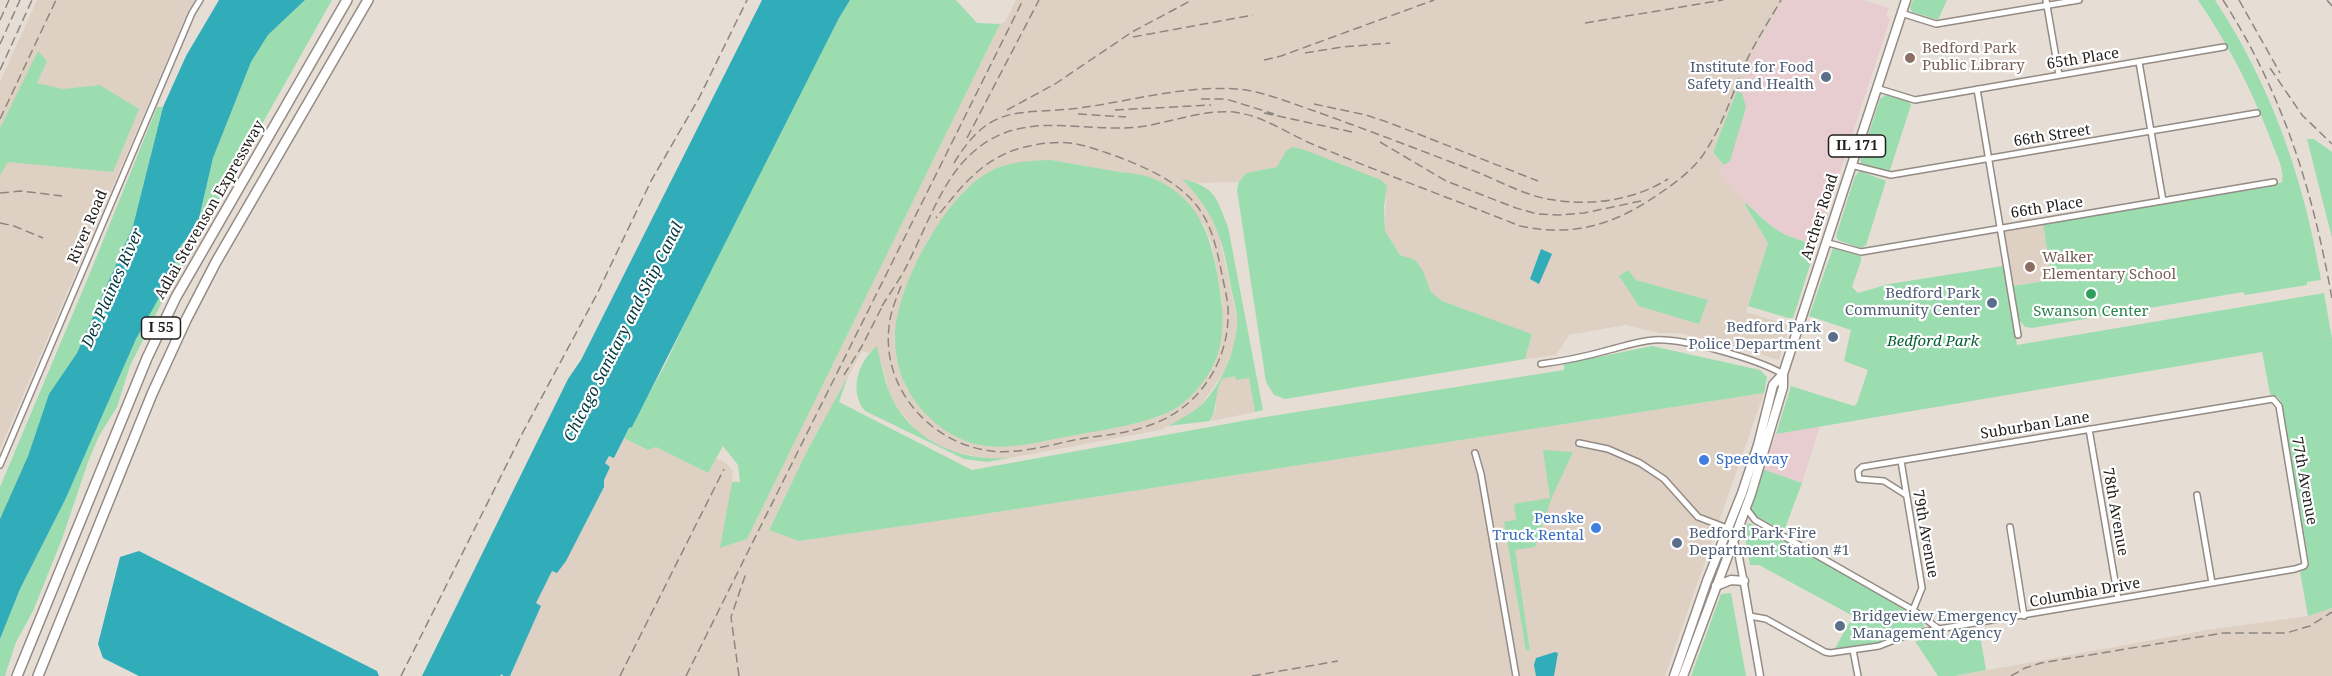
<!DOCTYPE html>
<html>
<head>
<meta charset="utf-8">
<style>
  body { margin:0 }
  canvas { display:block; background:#e6ddd5 }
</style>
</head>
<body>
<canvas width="2332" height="676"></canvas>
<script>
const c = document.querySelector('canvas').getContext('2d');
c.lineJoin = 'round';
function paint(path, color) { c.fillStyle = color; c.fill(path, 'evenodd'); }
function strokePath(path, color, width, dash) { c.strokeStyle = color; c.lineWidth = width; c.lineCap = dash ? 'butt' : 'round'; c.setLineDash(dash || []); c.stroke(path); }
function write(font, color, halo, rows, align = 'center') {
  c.font = font + ' "Noto Serif",serif'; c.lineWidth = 4.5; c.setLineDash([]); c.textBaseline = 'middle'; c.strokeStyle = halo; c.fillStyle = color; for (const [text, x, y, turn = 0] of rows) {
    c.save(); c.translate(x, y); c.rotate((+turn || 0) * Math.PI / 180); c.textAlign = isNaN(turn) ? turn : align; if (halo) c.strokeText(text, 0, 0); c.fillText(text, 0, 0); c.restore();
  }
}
const commercial = new Path2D(`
  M1783 0H1862L1889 8 1886 15 1890 19 1824 221 1821 227 1812 230 1808 243 1785 235 1772 226 1746 203 1720 175 1724 165 1726 164 1742 93 1737 91 1751 56Z
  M1820 426 1802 483 1762 469 1776 434Z`);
const built = new Path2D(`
  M37 0H195L188 11 0 449V82Z
  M1016 0H1783L1751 56 1713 152 1724 165 1720 175 1746 203 1745 206 1768 243 1746 312 1790 325 1779 360 1720 342 1677 333H1659L1625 325 1569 335 1556 355 1525 359 1532 334 1442 301 1431 292 1423 271 1401 256 1385 231 1386 199 1381 180 1308 151 1277 167 1246 173 1239 182 1199 183 1183 180 1209 211 1219 235 1237 319 1235 343 1225 370 1201 405 1185 417 1160 430 1010 458 994 459 959 453 945 449 918 432 899 410 890 395 877 347 868 353 862 351 806 453 769 529 799 541 965 517 1764 393 1665 676H510L535 620 540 606 535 603 552 571 557 573 604 487V480L610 467 605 464 609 456 615 458 624 438 647 450 656 447 707 473 716 458 726 463 733 471 732 482 721 548 747 539 1000 24 1005 22ZM1051 160 1148 177 1204 224 1212 245 1223 304 1203 381 1190 397 1175 409 1159 417 1111 429 907 391 897 362 894 338 899 307 928 239 967 187ZM1628 270 1636 280 1707 300 1699 324 1619 276Z
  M2043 224 2052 280 2013 286 2005 232Z
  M1236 376 1249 378 1255 412 1211 421 1216 409V390L1222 379Z
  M2332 608V676H1955L2207 630 2308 616Z`);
const green = new Path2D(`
  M305 0H332L163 300 130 366 117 407 99 436 88 462 62 539 33 611 16 642 5 676H0V639L20 589 65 500 136 339 169 280 181 245 197 227 213 158 251 62 268 35Z
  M850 0H956L977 23 1000 24 747 539 720 548 732 482H740L738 465 723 446 708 473 656 447 648 450 624 438 666 363 703 284 839 18Z
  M1913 0H1947L1938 20 1912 12 1910 7Z
  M2198 0H2215C2271 85 2304 179 2321 280L2307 282V285L2245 295 2243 292 2032 328 2025 327 2018 319 2013 286 2052 280 2043 224 2268 187 2282 182C2285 171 2276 154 2272 143 2253 92 2229 45 2198 0Z
  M38 51 47 61 37 83 63 89 100 85 139 109 113 172 8 162 0 175V128Z
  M1737 91 1742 93 1746 107 1730 161 1724 165 1713 152Z
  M1886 95 1909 102 1911 105 1890 170 1888 172 1862 164 1860 160 1880 99Z
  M157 107H163L133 226 77 353 49 394 28 456 0 519V487L90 273Z
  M2307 139H2314L2332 152V238Z
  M1293 147 1308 151 1381 180 1387 186 1384 207 1385 231 1400 255 1415 260 1423 271 1431 292 1442 301 1532 334 1525 359 1285 399 1274 395 1266 382 1237 190 1239 182 1246 173 1277 167 1286 151Z
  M1051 160C1074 164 1097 168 1120 172 1129 173 1140 174 1149 177 1197 195 1210 232 1218 278 1226 325 1227 360 1190 397 1181 406 1169 413 1157 417 1127 427 1096 431 1065 437 1039 442 1012 449 986 446 966 444 944 432 930 418 908 398 895 369 895 339 894 290 945 195 989 172 1008 161 1030 161 1051 160Z
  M1860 171 1886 181 1866 245 1861 248 1838 240 1836 236 1855 176Z
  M1182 179C1216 187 1216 197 1228 227L1263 410 1255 412 1249 378 1236 380 1235 376 1222 379C1214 393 1218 407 1210 421L1168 426C1179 420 1190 414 1200 406 1221 387 1238 347 1237 318 1236 306 1232 294 1230 282 1222 236 1215 214 1182 179Z
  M1746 203C1758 214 1769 226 1784 234 1795 240 1810 239 1814 253L1793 318H1788L1748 306 1768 243 1745 205Z
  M1833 248 1861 256V261L1852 287 1858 293 1889 284 2003 266 2017 345 2324 293 2332 339V608L2308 616 2300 572 2307 567 2309 562 2282 404 2278 397 2270 394 2262 352 1776 434 1791 386 1854 406 1857 403 1868 370 1844 361 1851 330 1809 316Z
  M1628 270 1636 280 1708 300 1699 324 1639 306 1619 276Z
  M877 346C881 363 884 380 891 396 912 442 962 462 1010 458L987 462 964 459 865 411C848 391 859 360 877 346Z
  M1652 346 1760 370 1767 377 1764 393 965 517 799 541 769 530 806 453 848 376 839 402 972 470 1259 418 1564 370V364Z
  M1543 450 1573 452 1552 497 1535 547 1515 550 1530 651 1526 650 1504 522 1516 520 1514 504 1550 498Z
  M1762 469 1802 483 1784 531 1754 515 1750 510Z
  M1749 523 1864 584 1922 621 1924 627 1899 633 1880 642 1834 650 1853 616 1759 565H1750L1744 532 1746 525Z
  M1731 593 1746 676H1691L1721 594Z
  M1979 630 1986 670 1955 676H1938L1915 641Z`);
const water = new Path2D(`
  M219 0H305L268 35 251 62 213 158 197 227 181 245 169 280 136 339 65 500 20 589 0 639V519L28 456 49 394 77 353 133 226 163 107 186 56Z
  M762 0H850L839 18 632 427 629 428 614 458 609 456 605 463 610 467 604 480V487L566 561 557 573 552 571 536 603 541 606 510 676H503L502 674 500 676H422L568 379 581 360Z
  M1541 249 1552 254 1539 284 1530 279Z
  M139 551 377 671 379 676H139L103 658 98 644 120 557Z
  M1555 652 1558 653 1554 676H1536L1534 665 1536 658Z`);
const minor = new Path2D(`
  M2046 0 2059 75
  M1901 13 1936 24 2079 0
  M2139 62 2163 201
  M1876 88 1915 100 2224 47
  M1977 89 2018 335
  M1851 165 1891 175 2257 113
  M1825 242 1861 252 2274 182
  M1541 364C1563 361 1584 357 1605 351 1621 347 1638 341 1654 340 1684 338 1757 359 1783 374
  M2089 429 2118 599
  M1579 443 1608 449 1640 463 1664 479 1698 517 1727 528
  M1475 453 1481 474 1516 676
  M1901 461 1922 588 1913 610
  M0 465 192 13 200 0
  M2197 495 2212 583
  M1746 508 1755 520 1913 610 1939 629 2295 569 2304 566 2305 564 2279 406 2273 399 1862 467 1858 471 1859 479 1884 481 1906 495
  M2010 527 2024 616
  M1750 616 1766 619 1825 652 1830 653 1879 646 1907 635 1939 629
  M1853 650 1858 676`);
const tertiary = new Path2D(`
  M1728 529 1738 552 1743 578 1760 676`);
const primary = new Path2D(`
  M1716 586 1731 580 1744 581
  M1674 676 1707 581 1742 493 1758 445 1773 385 1783 374
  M1683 676 1751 494 1783 387V374L1906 0`);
const motorway = new Path2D(`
  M17 676 147 358 176 297 347 0
  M38 676 152 394 186 320 216 262 368 0`);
const rail = new Path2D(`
  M2223 0C2283 94 2313 190 2332 299
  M2239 0 2280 73
  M2327 0 2332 6
  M0 20 9 0
  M1585 23 1723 0
  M1133 37 1253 15
  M0 44 20 0
  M1305 53 1342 47 1390 43
  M1264 60 1281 56 1434 0
  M2270 68 2302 115 2332 144
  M0 70 32 0
  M1201 99H1226L1274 114
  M1314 104 1366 115 1390 123 1538 181
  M1007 110 1055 84 1132 32 1192 0
  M1115 110 1211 105
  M1264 113 1352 132
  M1078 114 1126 117
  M0 119 56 0
  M967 138 1039 0
  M1380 142 1446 181 1516 208 1537 214 1559 215 1584 213 1641 201
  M954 163C992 101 1018 116 1079 108 1133 101 1191 83 1246 90 1270 94 1296 105 1320 113 1373 132 1425 152 1477 172 1501 182 1528 197 1554 200 1592 206 1635 200 1668 179
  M0 193 21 191 62 196
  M0 223 14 226 43 238
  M901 286C896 299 890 313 889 327 882 386 927 440 985 450 1015 456 1049 445 1079 439 1105 435 1133 433 1158 422 1199 405 1227 363 1228 318 1229 304 1225 289 1222 275 1219 260 1216 244 1210 229 1194 188 1155 171 1116 156 1101 151 1086 145 1070 143 1050 141 1028 145 1009 152 977 165 957 192 936 218
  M882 306C889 295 897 283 904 271 924 234 940 182 971 154 1016 112 1068 129 1122 128 1160 128 1196 109 1234 112 1265 116 1289 135 1317 146 1384 174 1452 199 1520 226 1577 238 1619 223 1666 189 1679 180 1693 169 1703 155 1722 127 1732 95 1745 64 1755 42 1769 21 1781 0
  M844 375 862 346 886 299
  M401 676 523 432 597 294 651 181 699 98 747 0
  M620 676 724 469
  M686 676 1023 0
  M739 676 731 617 746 573
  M1252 676 1338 661
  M2011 676 2025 668 2041 663 2223 633H2286L2310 626 2332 612`);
const markers = [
  [1910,58,6,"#8d6e63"],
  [1826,77,6,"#5c6f8a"],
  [2030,267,6,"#8d6e63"],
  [2091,294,6,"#2e9e5b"],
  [1992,303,6,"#5c6f8a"],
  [1833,337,6,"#5c6f8a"],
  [1704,460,6,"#3f7fe0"],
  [1596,528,6,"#3f7fe0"],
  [1677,543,6,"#5c6f8a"],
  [1840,626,6,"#5c6f8a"]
];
const shields = [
  [1857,146,57],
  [161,328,39]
];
const shieldNames = [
  ["IL 171",1857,146],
  ["I 55",161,328]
];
const educationNames = [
  ["Bedford Park",1922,49],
  ["Public Library",1922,66],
  ["Walker",2042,258],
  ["Elementary School",2042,275]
];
const streetNames = [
  ["65th Place",2083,59,-9],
  ["66th Street",2052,136,-9],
  ["66th Place",2047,208,-9],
  ["Adlai Stevenson Expressway",210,210,-60],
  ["Archer Road",1820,217,-72],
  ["River Road",88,227,-67],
  ["Suburban Lane",2035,426,-9],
  ["77th Avenue",2304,481,80],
  ["78th Avenue",2115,512,80],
  ["79th Avenue",1925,534,80],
  ["Columbia Drive",2085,593,-10]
];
const serviceNames = [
  ["Institute for Food",1814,68],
  ["Safety and Health",1814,85],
  ["Bedford Park",1980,294],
  ["Community Center",1980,311],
  ["Bedford Park",1821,328],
  ["Police Department",1821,345],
  ["Bedford Park Fire",1689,534,"left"],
  ["Department Station #1",1689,551,"left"],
  ["Bridgeview Emergency",1852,617,"left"],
  ["Management Agency",1852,634,"left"]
];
const leisureNames = [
  ["Swanson Center",2091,312]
];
const parkNames = [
  ["Bedford Park",1933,342]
];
const shopNames = [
  ["Speedway",1716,460],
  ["Penske",1584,519,"right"],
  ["Truck Rental",1584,536,"right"]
];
const waterNames = [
  ["Des Plaines River",113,288,-66],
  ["Chicago Sanitary and Ship Canal",624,332,-63]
];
paint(commercial, '#e7cdd0');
paint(built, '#dfd0c4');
paint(green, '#9cddb0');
paint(water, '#31acb9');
strokePath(minor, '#948b84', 8);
strokePath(tertiary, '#948b84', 9);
strokePath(primary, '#948b84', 11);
strokePath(motorway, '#948b84', 12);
strokePath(minor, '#fff', 5);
strokePath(tertiary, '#fff', 6);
strokePath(primary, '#fff', 8);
strokePath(motorway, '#fff', 9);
strokePath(rail, '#8c8680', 1.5, [9, 4.5]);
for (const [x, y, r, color] of markers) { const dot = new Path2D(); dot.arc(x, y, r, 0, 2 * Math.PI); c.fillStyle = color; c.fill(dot); strokePath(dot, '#fff', 2); }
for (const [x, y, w] of shields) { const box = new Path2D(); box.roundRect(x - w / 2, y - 11, w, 22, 4.5); c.fillStyle = '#fff'; c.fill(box); strokePath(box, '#221f1c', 1.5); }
write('bold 14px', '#221f1c', null, shieldNames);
write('15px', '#785e54', '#fff', educationNames, 'left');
write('15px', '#221f1c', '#fff', streetNames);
write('15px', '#4e5e75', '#fff', serviceNames, 'right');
write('15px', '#27864d', '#fff', leisureNames);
write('italic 15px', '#066234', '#fff', parkNames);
write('15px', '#366cbe', '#fff', shopNames, 'left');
write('italic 16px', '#00393e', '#fff', waterNames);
</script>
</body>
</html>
